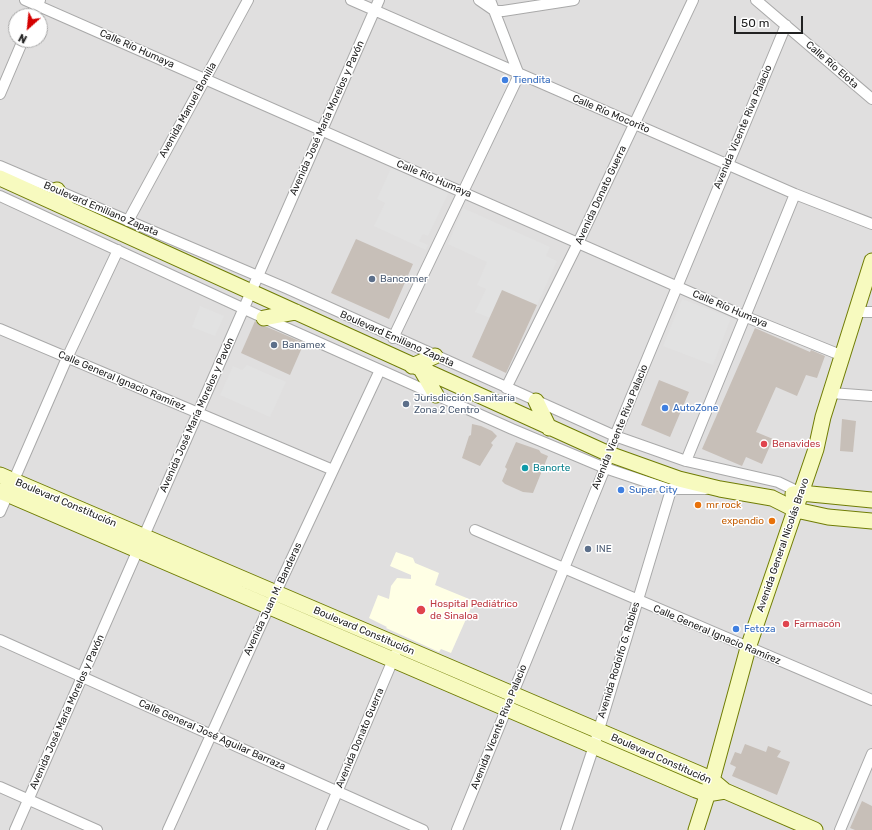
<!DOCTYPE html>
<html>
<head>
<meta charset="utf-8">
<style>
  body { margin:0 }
  #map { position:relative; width:872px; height:830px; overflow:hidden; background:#f2efe9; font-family:Rubik,sans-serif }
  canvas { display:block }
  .north { position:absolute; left:8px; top:8px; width:40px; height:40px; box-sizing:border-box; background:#fff; border:1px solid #a7a7a7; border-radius:50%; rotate:207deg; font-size:11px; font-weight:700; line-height:16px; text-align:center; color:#222 }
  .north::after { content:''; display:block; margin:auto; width:14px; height:18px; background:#d40000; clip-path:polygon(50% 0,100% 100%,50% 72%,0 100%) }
  .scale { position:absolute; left:734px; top:16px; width:69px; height:18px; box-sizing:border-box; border:2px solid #222; border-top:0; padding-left:5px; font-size:12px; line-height:14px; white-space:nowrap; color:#222; -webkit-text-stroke:3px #fff; paint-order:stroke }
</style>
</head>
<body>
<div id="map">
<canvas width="872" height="830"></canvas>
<div class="north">N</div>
<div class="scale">50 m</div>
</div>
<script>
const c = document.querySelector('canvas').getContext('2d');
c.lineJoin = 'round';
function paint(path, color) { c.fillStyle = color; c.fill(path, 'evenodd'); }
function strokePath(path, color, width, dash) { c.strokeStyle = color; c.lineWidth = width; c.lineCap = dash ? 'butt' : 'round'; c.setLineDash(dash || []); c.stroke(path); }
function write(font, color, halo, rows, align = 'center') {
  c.font = font + ' Rubik,sans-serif'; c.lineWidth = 3; c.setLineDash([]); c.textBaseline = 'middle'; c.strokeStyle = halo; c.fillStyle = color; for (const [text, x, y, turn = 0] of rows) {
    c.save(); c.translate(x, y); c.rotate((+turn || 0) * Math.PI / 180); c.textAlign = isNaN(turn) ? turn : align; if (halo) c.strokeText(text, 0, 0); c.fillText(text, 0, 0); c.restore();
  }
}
const residential = new Path2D(`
  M0 0H872V830H0ZM16 16H40V40H16Z`);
const education = new Path2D(`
  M396 552 413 558 415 563 439 573 435 585 474 601 451 653 441 649 439 652 386 628 387 627 369 618 378 595 389 599 391 586 397 578 411 579V575L390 566Z`);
const parking = new Path2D(`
  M392 166 449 192 428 236 423 234 419 241 428 245 426 250 374 226 385 203 377 199Z
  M463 208 550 247 546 256 557 261 537 305 490 318 475 312 486 289 477 285 487 262 448 244Z
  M682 299 731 318 713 365 663 346Z
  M200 306 224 316 215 336 192 327Z
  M247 365 286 382 270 417 220 395 233 366 242 370Z`);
const building = new Path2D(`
  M356 239 413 264 389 319 331 293Z
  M502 290 537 305 506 373 472 357Z
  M255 321 261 326 267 327 304 343 290 375 241 353Z
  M755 328 810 352 811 350 825 356 817 378 806 375 797 396 776 387 756 432 773 439 762 464 746 457 742 466 702 449Z
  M659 380 689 392 670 437 641 425Z
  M842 419 856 421 853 452 840 451Z
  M472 424 481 426 492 431 497 436 491 443 493 445 480 466 462 458 469 436 471 435Z
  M516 442 539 450 541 453 548 456 533 493 523 492 505 484 502 481 507 469 505 467Z
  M745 744 766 752 768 746 781 751 777 757 790 762 777 795 732 776 736 767 730 764 735 752 741 754Z
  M862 801 872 806V830H855L850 828Z`);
const street = new Path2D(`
  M25 0 744 316 843 356
  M351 0 795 194 872 224
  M479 0 495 11H503L574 0
  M756 0 872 99
  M34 16 40 0
  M0 94 23 40
  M0 166 286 288 615 436 686 461 778 482 801 493
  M0 196 264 318 512 429 605 468 668 489H706
  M128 221 248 0
  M856 312H872
  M0 329 333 470
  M393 338 519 75 490 0
  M506 388 578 243 693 0
  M831 393 872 396
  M686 461 795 194
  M0 512 67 358 118 250
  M475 530 872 700
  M0 640 423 830
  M0 787 97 830
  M15 830 379 0
  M168 830 269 607 380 370
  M321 830 395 655
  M457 830 605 468 615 436 786 25
  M566 830 594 746 671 490
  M840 830 872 754`);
const secondary = new Path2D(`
  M0 178 609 454 679 479 720 489 772 498 796 510 828 517 872 521
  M57 190 67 208
  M264 318 296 312
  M412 366 435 356
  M422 371 436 395
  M536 401 549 428
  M0 475 702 775 712 780 725 791 815 830
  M0 491 696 790 707 794 725 791
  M793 494 801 493 872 500
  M696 830 712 780 748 648 816 449 823 417 872 261`);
const markers = [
  [505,80,4,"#3f7fe0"],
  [372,279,4,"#5c6f8a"],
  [274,345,4,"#5c6f8a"],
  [406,404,4,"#5c6f8a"],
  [665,408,4,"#3f7fe0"],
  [764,444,4,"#e0444e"],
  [525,468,4,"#0f9aa8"],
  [621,490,4,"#3f7fe0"],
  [698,505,4,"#e8710a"],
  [772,521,4,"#e8710a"],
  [588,549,4,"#5c6f8a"],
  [421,610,5,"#e0444e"],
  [786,624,4,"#e0444e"],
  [736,629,4,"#3f7fe0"]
];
const streetNames = [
  ["Calle Río Humaya",137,49,24],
  ["Calle Río Elota",832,65,41],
  ["Avenida Manuel Bonilla",188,110,-61],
  ["Calle Río Mocorito",611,114,23],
  ["Avenida José María Morelos y Pavón",327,118,-66],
  ["Avenida Vicente Riva Palacio",743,127,-67],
  ["Calle Río Humaya",434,179,23],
  ["Avenida Donato Guerra",601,195,-65],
  ["Boulevard Emiliano Zapata",101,209,23],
  ["Calle Río Humaya",730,309,23],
  ["Boulevard Emiliano Zapata",397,339,24],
  ["Calle General Ignacio Ramírez",122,381,23],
  ["Avenida José María Morelos y Pavón",197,415,-66],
  ["Avenida Vicente Riva Palacio",620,427,-68],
  ["Boulevard Constitución",66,503,23],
  ["Avenida General Nicolás Bravo",783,545,-71],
  ["Avenida Juan M. Banderas",273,599,-65],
  ["Boulevard Constitución",364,631,23],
  ["Calle General Ignacio Ramírez",717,635,23],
  ["Avenida Rodolfo G. Robles",619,660,-73],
  ["Avenida José María Morelos y Pavón",67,712,-66],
  ["Avenida Vicente Riva Palacio",499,727,-68],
  ["Calle General José Aguilar Barraza",212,735,24],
  ["Avenida Donato Guerra",360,738,-67],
  ["Boulevard Constitución",661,759,24]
];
const shopNames = [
  ["Tiendita",513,80],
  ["AutoZone",673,408],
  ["Super City",629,490],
  ["Fetoza",744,629]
];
const serviceNames = [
  ["Bancomer",380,279],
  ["Banamex",282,345],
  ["Jurisdicción Sanitaria",414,398],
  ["Zona 2 Centro",414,410],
  ["INE",596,549]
];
const healthNames = [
  ["Benavides",772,444],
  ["Hospital Pediátrico",430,604],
  ["de Sinaloa",430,616],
  ["Farmacón",794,624]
];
const cultureNames = [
  ["Banorte",533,468]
];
const foodNames = [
  ["mr rock",706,505],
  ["expendio",764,521,"right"]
];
paint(residential, '#e0dfdf');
paint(education, '#ffffe5');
paint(parking, '#e2e2e2');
paint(building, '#c7bfb8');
strokePath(street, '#a9a9a9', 12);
strokePath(secondary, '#707d05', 17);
strokePath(street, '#fff', 10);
strokePath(secondary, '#f7fabf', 15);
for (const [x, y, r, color] of markers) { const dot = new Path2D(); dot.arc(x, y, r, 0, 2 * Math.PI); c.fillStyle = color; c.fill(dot); strokePath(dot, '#fff', 1.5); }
write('10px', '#222', '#fff', streetNames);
write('10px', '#366cbe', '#fff', shopNames, 'left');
write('10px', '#4e5e75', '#fff', serviceNames, 'left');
write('10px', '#be3a42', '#fff', healthNames, 'left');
write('10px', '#0d838f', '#fff', cultureNames, 'left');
write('10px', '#c56008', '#fff', foodNames, 'left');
</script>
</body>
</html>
